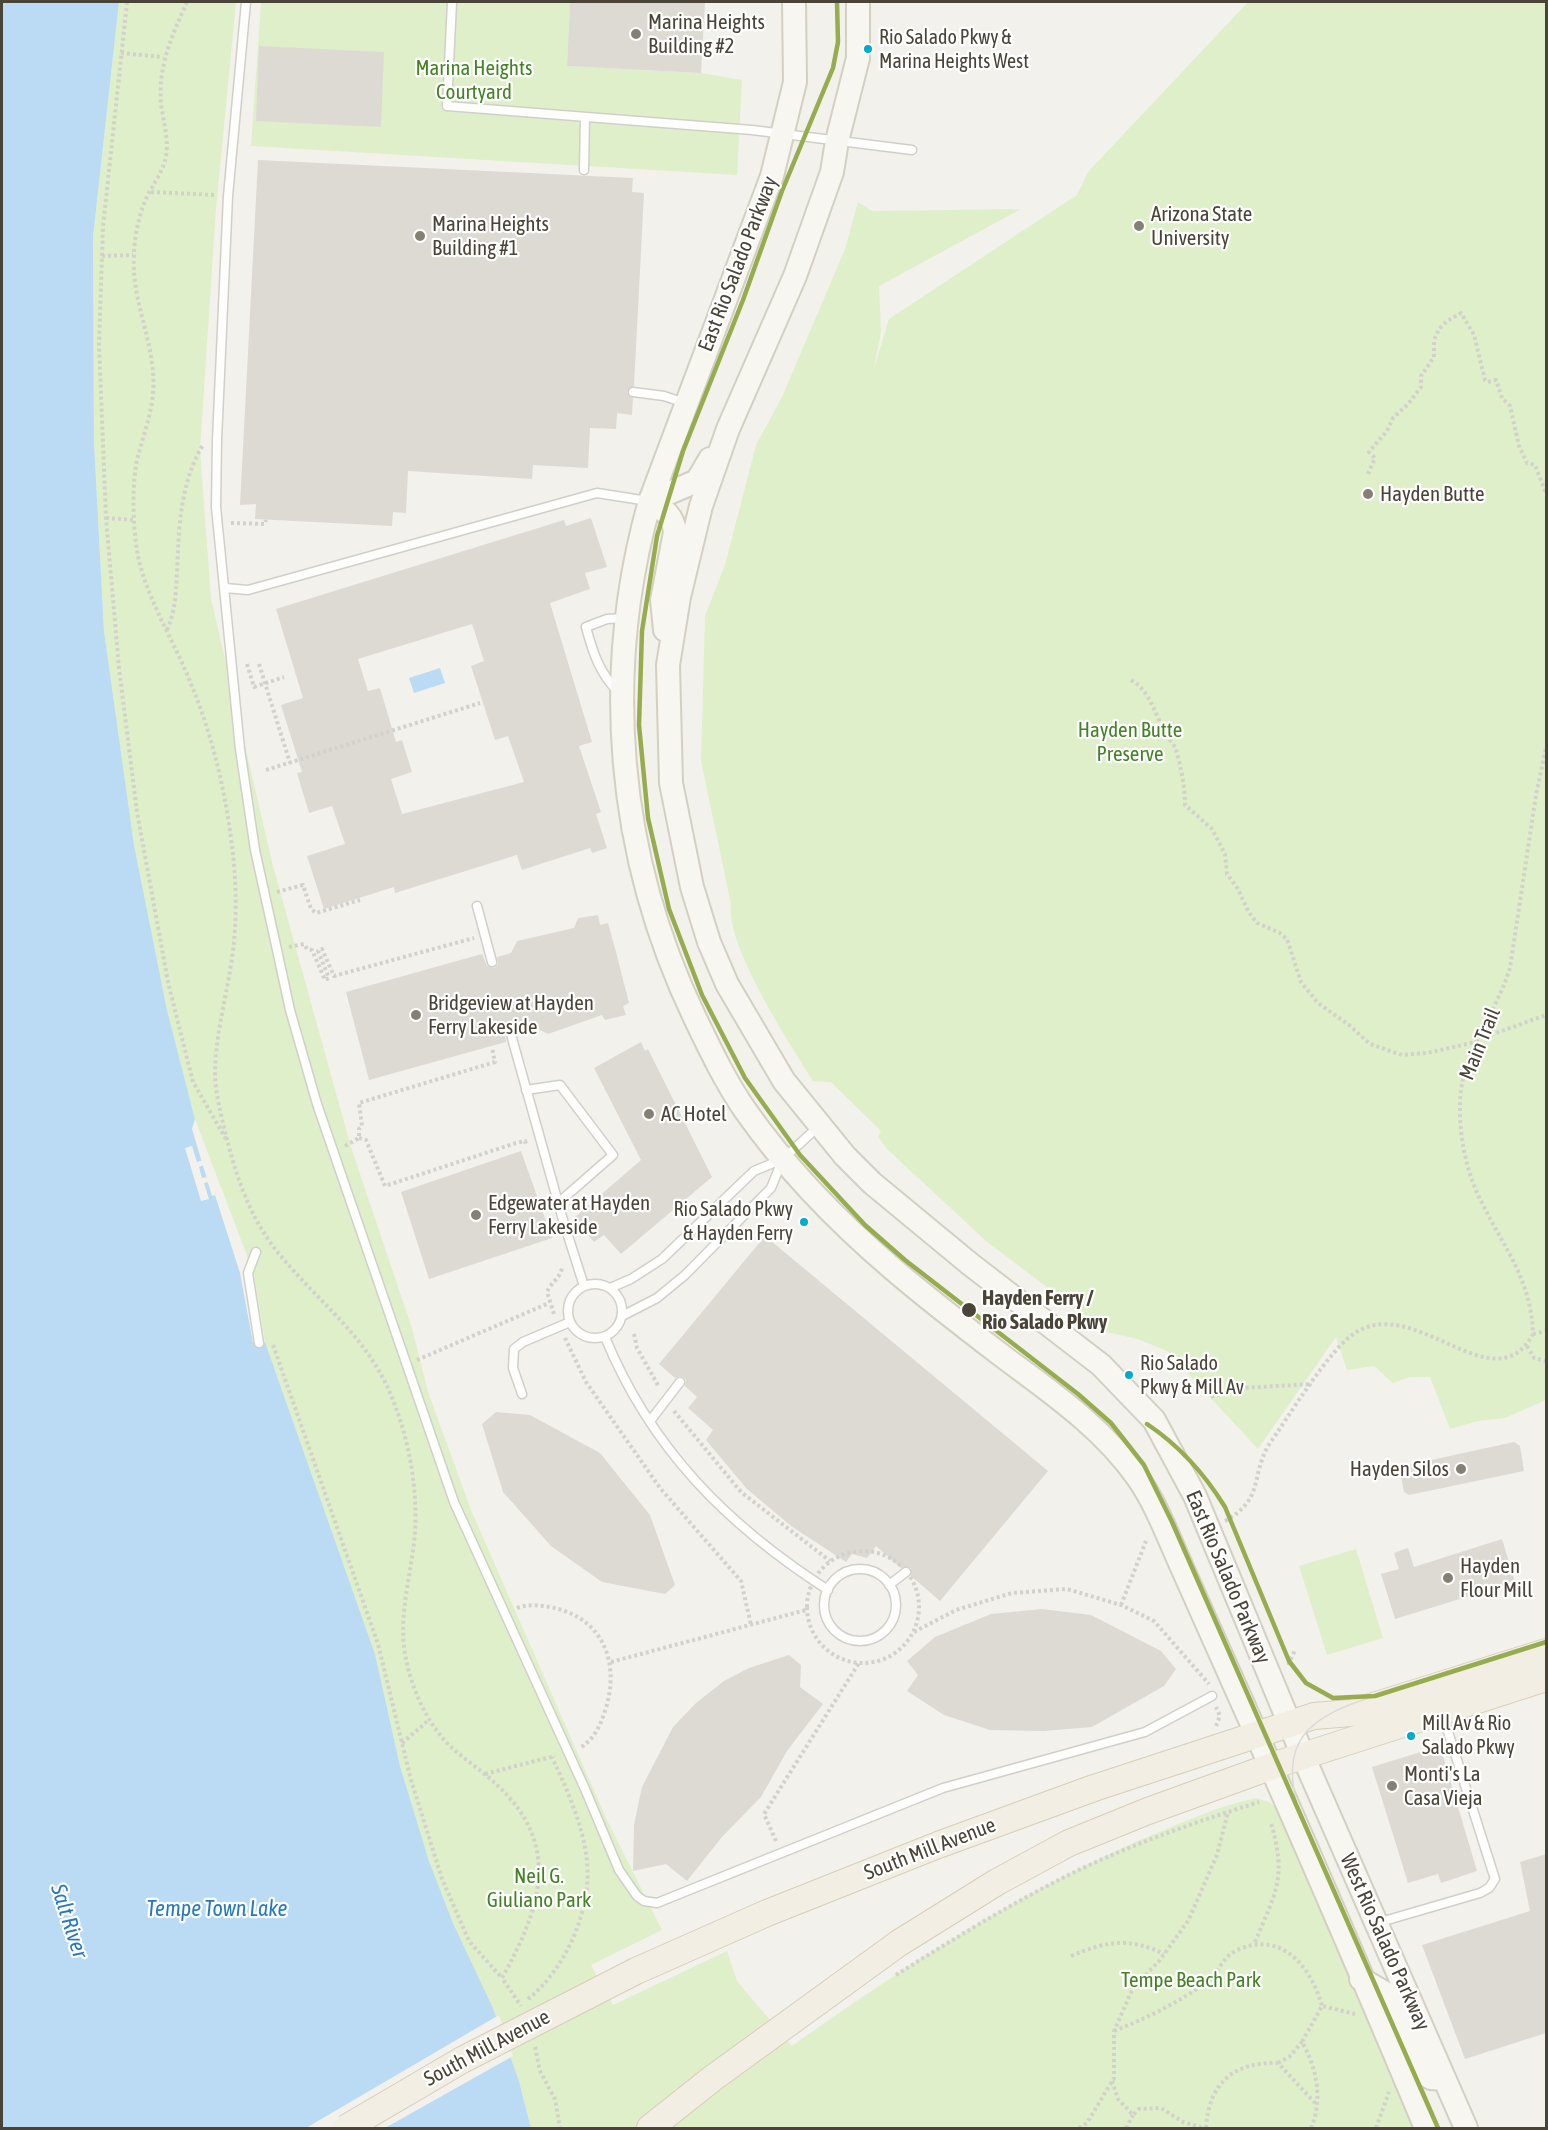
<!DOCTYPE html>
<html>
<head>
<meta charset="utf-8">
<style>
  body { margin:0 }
  #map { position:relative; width:1548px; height:2130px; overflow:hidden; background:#f3f1ec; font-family:"Asap Condensed",sans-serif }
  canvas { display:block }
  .frame { position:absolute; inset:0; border:3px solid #4a4337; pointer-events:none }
</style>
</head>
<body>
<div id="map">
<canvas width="1548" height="2130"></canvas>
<div class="frame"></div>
</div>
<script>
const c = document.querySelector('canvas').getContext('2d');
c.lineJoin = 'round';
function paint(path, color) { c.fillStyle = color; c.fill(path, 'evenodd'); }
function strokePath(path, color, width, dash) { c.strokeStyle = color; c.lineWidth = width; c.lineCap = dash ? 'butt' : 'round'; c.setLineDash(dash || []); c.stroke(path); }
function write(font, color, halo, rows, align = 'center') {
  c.font = font + ' "Asap Condensed",sans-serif'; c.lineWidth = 4.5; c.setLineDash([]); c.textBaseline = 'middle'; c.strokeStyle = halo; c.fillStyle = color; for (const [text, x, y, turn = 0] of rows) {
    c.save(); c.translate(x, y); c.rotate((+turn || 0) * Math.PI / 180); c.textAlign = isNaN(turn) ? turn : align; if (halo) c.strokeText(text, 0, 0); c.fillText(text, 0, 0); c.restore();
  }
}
const green = new Path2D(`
  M119 2H236L216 209 200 450 211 598 272 862 351 1147 412 1328 428 1392 471 1510 607 1820 662 1930 591 1965 613 2005 727 1951 737 1981 792 2046C903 1967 1015 1895 1140 1840 1177 1825 1217 1806 1256 1798L1269 1802 1278 1809 1416 2128H531L519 2081 493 2008 453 1923 429 1861 400 1766 375 1654 265 1342 254 1274 195 1119 167 1010 134 845 104 631 94 442 93 237Z
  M261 2H570L567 66 701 73 742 80 737 175 251 146Z
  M1248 2H1546V1400L1505 1418 1478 1421 1450 1429 1430 1377H1410L1393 1383 1374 1366 1347 1370 1336 1337 1258 1449 1167 1351 1138 1339 1106 1332 986 1241 887 1149 878 1137 881 1131 831 1082 813 1081C790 1044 725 945 731 904L701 761 705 616 725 565 756 445 782 397 845 249 858 202 872 211 1021 209 879 286 881 332 874 368 889 319 1077 195 1088 172Z
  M1356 1549 1383 1638 1327 1655 1299 1566Z`);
const water = new Path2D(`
  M2 2H119L93 237 94 442 104 631 134 845 167 1010 195 1119 192 1129 212 1196 215 1195 240 1273 253 1343 265 1342 375 1654 400 1766 429 1861 453 1923 493 2008 519 2081 531 2128H2Z
  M440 668 445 683 414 693 409 678Z`);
const pier = new Path2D(`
  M192 1146 197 1162 203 1160 204 1165 199 1167 202 1178 208 1177 209 1182 204 1183 209 1199 201 1201 185 1148Z
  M499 2015 513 2056 385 2128H306Z`);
const building = new Path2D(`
  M570 2H705L701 73 567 66Z
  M259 46 384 52 381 127 256 121Z
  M258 160 633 178 632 192 644 193 634 386 627 392 633 398 632 415 617 413 616 429 590 428 588 468 533 465 532 479 408 471 406 513 393 512 392 526 255 519 256 504 240 505Z
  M591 518 607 567 585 573 590 589 550 603 592 742 579 746 601 812 596 814 607 848 592 853 590 848 522 870 517 855 395 893 394 887 324 909 307 856 345 844 332 806 309 813 297 773 302 772 281 705 303 698 276 609 564 520 566 526ZM472 624 484 661 471 666 495 740 508 736 524 782 402 814 391 779 412 772 402 740 396 742 380 688 368 691 358 659Z
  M598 915 600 925 608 923 616 952 629 1003 623 1006 626 1015 605 1020 602 1015 548 1034 530 1025 516 1029 509 1025 504 1030 506 1042 369 1080 346 992 482 954 487 966 494 968 498 964 497 957 511 953 517 941 574 928 578 918Z
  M641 1042 645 1051 648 1049 712 1177 621 1254 604 1235 594 1242 574 1218 641 1160 594 1068Z
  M521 1151 552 1238 429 1279 401 1192Z
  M765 1236 1048 1471 940 1601 911 1576V1568H901L876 1546 867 1558 852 1554 846 1562 791 1526 746 1488 706 1440 713 1430 688 1408 697 1397 685 1386 686 1379 680 1376 675 1378 659 1364Z
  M496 1412 530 1415 600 1453 650 1515 675 1585 665 1594 602 1582 551 1546 503 1492 482 1424Z
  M1514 1442 1520 1446 1524 1471 1409 1495 1404 1492 1399 1467Z
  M1502 1539 1515 1582 1395 1619 1381 1574 1399 1569 1394 1553 1408 1548 1414 1567Z
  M1042 1609 1091 1615 1161 1651 1176 1669 1164 1686 1092 1727 1044 1731 990 1730 944 1715 907 1691 918 1675 907 1661 935 1637 991 1614Z
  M789 1655 801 1665 800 1687 823 1704 787 1751 761 1797 722 1837 687 1881 666 1864 633 1871 634 1825 642 1787 673 1727 696 1703 724 1681 749 1668Z
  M1440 1746 1477 1871 1441 1883 1438 1874 1408 1883 1372 1767Z
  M1546 1854V2033L1465 2059 1422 1945 1530 1911 1520 1862Z`);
const path = new Path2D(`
  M127 2 103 227 99 344 106 518 119 668 137 812 168 982 193 1082 226 1139
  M187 2C172 36 158 65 161 103 163 121 169 138 166 156 163 174 150 187 144 204 138 219 134 240 134 256 131 303 157 345 153 393 151 418 141 441 136 465 132 492 133 524 137 551 145 596 172 637 189 679 213 736 226 793 233 854 237 893 237 932 230 971 224 1006 215 1040 215 1076 216 1096 222 1120 227 1139 237 1180 252 1222 280 1255 316 1299 362 1333 387 1386 407 1430 418 1483 415 1532 412 1574 397 1616 406 1659 412 1689 426 1721 448 1744 463 1759 482 1770 497 1785 563 1846 540 1910 502 1978L521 2006
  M121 53 163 57
  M151 192 216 195
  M102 256 133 255
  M1368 474 1375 458 1369 452 1387 431 1393 418 1409 403 1421 387V376L1434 357V340L1439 329 1447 321 1461 313 1474 335 1485 380 1488 382 1496 380 1502 398 1510 406 1519 446 1527 463 1535 465 1546 493
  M106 518 134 520
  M231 523 265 524 266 520
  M167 630C178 605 176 579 178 552 179 518 184 475 203 445
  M247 664 254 687 284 677
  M259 664 290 763
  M1131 680C1151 691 1155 716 1166 734 1169 740 1174 744 1176 750 1181 767 1185 787 1185 805L1212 829 1225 854 1227 874 1238 889 1248 911 1257 923 1280 933 1287 939 1301 982 1318 1003 1349 1025 1370 1044 1402 1055 1427 1053 1476 1042
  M266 770 480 703
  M277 892 303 885 311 909 316 913 360 900
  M289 947 304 944 307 949 312 950 325 980 329 978 318 951 322 949 334 976 474 938
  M1479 1035 1488 1036 1546 1015
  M359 1138 366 1140 385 1186 516 1143 525 1141 526 1144
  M345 1146 359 1138V1129L362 1126 359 1103 495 1062 492 1048
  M554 1314 547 1292C551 1282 562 1277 562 1266
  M634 1334 637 1348 659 1387
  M1533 1334 1546 1331
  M565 1338 586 1382 660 1488 741 1581 751 1625
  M273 1345 378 1644 411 1780 442 1879 469 1941 502 1978
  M1527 1346 1534 1358 1546 1361
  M417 1360 549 1303
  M1211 1397 1243 1388 1312 1384
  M674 1411 741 1492 830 1561
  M1225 1521C1264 1499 1250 1480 1268 1446 1288 1418 1329 1349 1355 1333 1415 1293 1494 1406 1533 1334 1531 1279 1505 1250 1482 1203 1467 1175 1459 1136 1460 1105 1460 1055 1496 1014 1510 968L1536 795 1546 748
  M807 1607a56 56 0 1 1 112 0a56 56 0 1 1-112 0Z
  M1121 1605 1146 1541
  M517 1608C527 1604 539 1605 549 1607 603 1616 621 1663 605 1711 600 1727 593 1740 580 1748
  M914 1632 956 1610 1012 1593 1067 1589 1121 1605 1154 1621 1209 1684
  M611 1662 806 1610
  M1288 1665 1295 1650
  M1216 1726 1220 1716 1216 1707
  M402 1743 429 1720
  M485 1774 555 1756
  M776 1841 764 1814 859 1663
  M1255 1942C1276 1891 1287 1879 1271 1823
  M1071 1956C1107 1941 1129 1937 1164 1954
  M896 1975C957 1937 1018 1899 1083 1868 1130 1846 1179 1828 1228 1812
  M528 1999C566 1969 592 1909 587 1861 583 1824 567 1790 552 1757
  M1114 2031C1147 2018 1180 2002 1208 1981 1218 1974 1222 1959 1232 1953 1277 1927 1310 1963 1322 2006
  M535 2047 540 2071 555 2099 560 2128
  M1278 2063 1289 2057 1302 2042
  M1112 2081 1118 2099 1133 2115 1139 2109 1161 2108 1183 2122 1203 2128
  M1079 2128 1087 2123 1114 2078V2031L1133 1988 1160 1960 1188 1921 1217 1855 1228 1812 1259 1802
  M1126 2128 1133 2115
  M1206 2128C1209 2083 1233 2062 1278 2063L1316 2104
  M1311 2128C1323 2100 1317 2068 1302 2042L1322 2006 1355 2014
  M1376 2128 1389 2092`);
const lane = new Path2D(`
  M246 2 228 196 217 440 216 507 240 749 255 850 277 950 290 1010 317 1104 454 1502 585 1789 619 1870 637 1896 644 1901 657 1903 943 1788 1145 1732 1212 1696
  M452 2 447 106 752 130 912 150
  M584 170 585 117
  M633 392 664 396 685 403
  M225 588 248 590 597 493 648 501
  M618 692C599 672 593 653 586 627L607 619 626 618
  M477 906 492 962
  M510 1031 563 1220 584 1286
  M526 1090 560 1085 613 1155 558 1203
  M256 1252 248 1273 259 1343
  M568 1311a27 27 0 1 1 54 0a27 27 0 1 1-54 0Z
  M610 1288 631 1279 662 1259 754 1171 783 1159 820 1125
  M622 1316 657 1298 685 1275 771 1188 782 1161
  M605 1337C651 1449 727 1525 828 1590
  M522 1394 513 1368 514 1349 523 1342 570 1322
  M650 1421 680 1382
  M824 1605a36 36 0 1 1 72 0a36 36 0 1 1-72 0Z
  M889 1585 906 1572
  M1377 1923 1480 1893 1489 1888 1495 1879 1442 1713`);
const secondary = new Path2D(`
  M794 2 795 82 772 176 650 501C601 674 617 856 695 1018 710 1049 725 1081 745 1110 787 1170 838 1222 893 1269 929 1300 967 1329 1005 1358 1052 1393 1103 1428 1138 1478 1156 1504 1167 1534 1180 1563 1198 1603 1216 1644 1234 1684 1300 1831 1364 1980 1426 2128
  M858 2V58L837 141 832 172 795 276 728 429 701 506 679 597 668 665 671 783 692 887 709 942 727 984 784 1081 845 1156 872 1183 970 1264 1101 1365 1154 1420 1195 1496 1303 1756 1466 2128
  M650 501C664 510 673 515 675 532L662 600 665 630
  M650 501 697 481 710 459
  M1361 1979 1390 1996 1424 2073 1431 2078 1444 2079`);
const primary = new Path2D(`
  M636 1971 767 1913 938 1845 1094 1788 1314 1716 1351 1713 1546 1652
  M650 2128 713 2078 899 1943 997 1882 1069 1843 1148 1811 1278 1764 1546 1678`);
const tram = new Path2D(`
  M1300 1816C1277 1741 1307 1717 1375 1696`);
const primaryBridge = new Path2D(`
  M346 2128 462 2060 636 1971`);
const tram1 = new Path2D(`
  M837 2 838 42 833 68 782 191 743 300 683 451 657 536 642 631 639 725 648 818 669 909 702 995 745 1078 800 1155 865 1225 905 1260 1078 1394 1111 1423 1144 1465 1172 1522 1438 2128
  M1147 1424C1180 1446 1204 1473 1225 1507L1289 1661 1306 1683 1333 1698 1375 1696 1546 1642`);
const markers = [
  [636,34,6,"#858076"],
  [868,49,5,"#00a9ce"],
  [1139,226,6,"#858076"],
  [420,236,6,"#858076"],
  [1368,494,6,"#858076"],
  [416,1015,6,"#858076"],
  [649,1114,6,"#858076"],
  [476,1215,6,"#858076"],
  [804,1222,5,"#00a9ce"],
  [969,1310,8,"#4a4337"],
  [1129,1375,5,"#00a9ce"],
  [1461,1469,6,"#858076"],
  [1448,1578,6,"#858076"],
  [1411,1736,5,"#00a9ce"],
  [1392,1786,6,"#858076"]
];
const busNames = [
  ["Rio Salado Pkwy &",879,38],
  ["Marina Heights West",879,62],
  ["Rio Salado Pkwy",793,1210,"right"],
  ["& Hayden Ferry",793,1234,"right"],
  ["Rio Salado",1140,1364],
  ["Pkwy & Mill Av",1140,1388],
  ["Mill Av & Rio",1422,1724],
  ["Salado Pkwy",1422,1748]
];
const poiNames = [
  ["Marina Heights",648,22],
  ["Building #2",648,46],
  ["Arizona State",1151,214],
  ["University",1151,238],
  ["Marina Heights",432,224],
  ["Building #1",432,248],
  ["Hayden Butte",1380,494],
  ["Bridgeview at Hayden",428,1003],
  ["Ferry Lakeside",428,1027],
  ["AC Hotel",661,1114],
  ["Edgewater at Hayden",488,1203],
  ["Ferry Lakeside",488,1227],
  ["Hayden Silos",1449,1469,"right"],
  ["Hayden",1460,1566],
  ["Flour Mill",1460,1590],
  ["Monti's La",1404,1774],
  ["Casa Vieja",1404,1798]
];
const parkNames = [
  ["Marina Heights",474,68],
  ["Courtyard",474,92],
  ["Hayden Butte",1130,730],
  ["Preserve",1130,754],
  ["Neil G.",539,1876],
  ["Giuliano Park",539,1900],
  ["Tempe Beach Park",1191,1980]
];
const streetNames = [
  ["East Rio Salado Parkway",738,264,-69],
  ["Main Trail",1480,1044,-68],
  ["East Rio Salado Parkway",1228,1577,67],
  ["South Mill Avenue",930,1849,-21],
  ["West Rio Salado Parkway",1385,1942,66],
  ["South Mill Avenue",487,2048,-28]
];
const stopNames = [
  ["Hayden Ferry /",982,1298],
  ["Rio Salado Pkwy",982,1322]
];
const waterNames = [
  ["Tempe Town Lake",217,1909],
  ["Salt River",69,1921,72]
];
paint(green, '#dfefca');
paint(water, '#badbf3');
paint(pier, '#f3f1ec');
paint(building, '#dddad4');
strokePath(lane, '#d1cfc9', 11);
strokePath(secondary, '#d3cfc3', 26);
strokePath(primary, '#d6ceb8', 28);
strokePath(path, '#d3d1cb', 4, [3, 3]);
strokePath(lane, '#fdfdfc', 8);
strokePath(secondary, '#f7f6f0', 22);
strokePath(primary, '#f2eee4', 26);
strokePath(tram, '#dadad9', 1.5);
strokePath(primaryBridge, '#d6ceb8', 28, []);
strokePath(primaryBridge, '#f2eee4', 26);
strokePath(tram1, '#97ac4e', 4.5);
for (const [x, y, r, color] of markers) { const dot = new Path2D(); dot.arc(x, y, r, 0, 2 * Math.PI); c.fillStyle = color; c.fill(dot); strokePath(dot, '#fff', 2); }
write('20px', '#4a4337', '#fff', busNames, 'left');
write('21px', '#4a4337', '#fff', poiNames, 'left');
write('21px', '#448224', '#fff', parkNames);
write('21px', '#4a4337', '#fff', streetNames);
write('bold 21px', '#4a4337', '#fff', stopNames, 'left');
write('italic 22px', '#2679c0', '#fff', waterNames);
</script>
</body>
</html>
